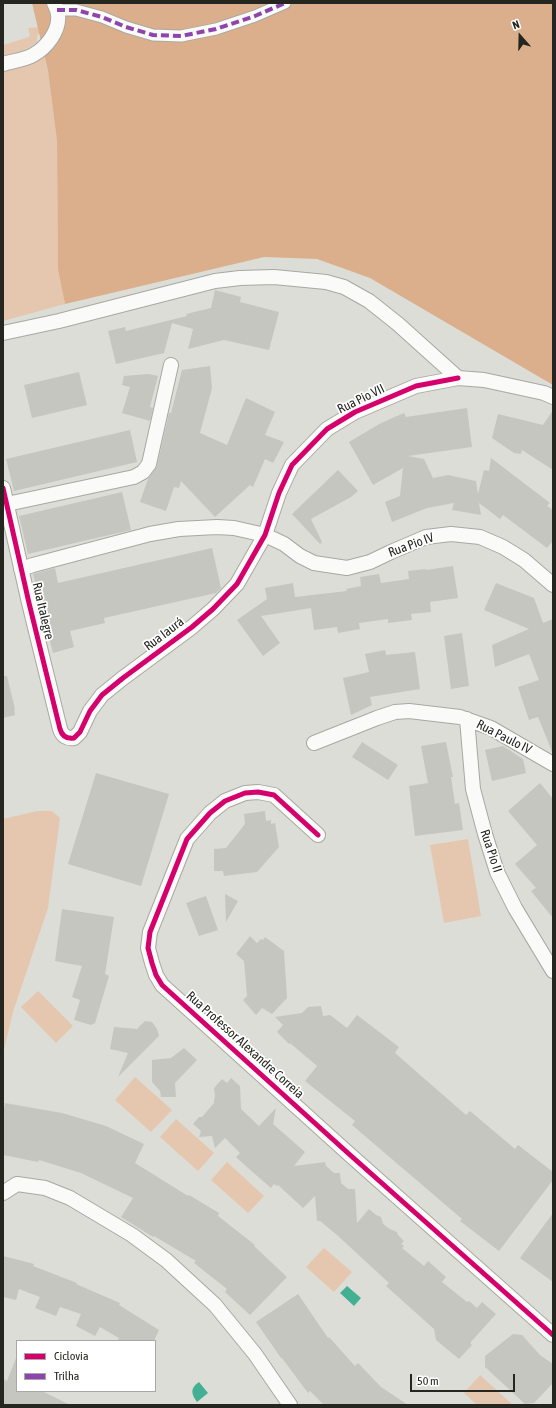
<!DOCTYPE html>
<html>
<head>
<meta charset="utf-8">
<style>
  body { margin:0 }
  #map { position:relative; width:556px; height:1408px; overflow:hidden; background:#dcddd6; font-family:"Asap Condensed",sans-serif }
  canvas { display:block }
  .frame { position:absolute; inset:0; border:4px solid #262621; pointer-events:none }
  .legend { position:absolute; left:16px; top:1340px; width:140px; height:52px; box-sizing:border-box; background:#fff; border:1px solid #a8a8a6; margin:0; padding:5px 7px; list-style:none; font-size:12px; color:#262621 }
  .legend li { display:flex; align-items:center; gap:8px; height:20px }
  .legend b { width:20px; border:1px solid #a8a8a6 }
  .north { position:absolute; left:500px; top:16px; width:40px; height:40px; -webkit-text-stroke:3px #fff; paint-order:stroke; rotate:340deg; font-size:11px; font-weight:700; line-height:16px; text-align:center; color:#262621 }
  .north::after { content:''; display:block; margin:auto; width:14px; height:18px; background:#262621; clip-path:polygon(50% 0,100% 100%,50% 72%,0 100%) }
  .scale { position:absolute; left:410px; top:1374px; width:105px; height:18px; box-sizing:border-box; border:2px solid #262621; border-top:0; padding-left:5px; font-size:12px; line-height:14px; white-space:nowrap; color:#262621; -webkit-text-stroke:3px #fff; paint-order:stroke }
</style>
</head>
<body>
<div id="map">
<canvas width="556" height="1408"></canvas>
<div class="frame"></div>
<ul class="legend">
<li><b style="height:5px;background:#d6006c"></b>Ciclovia</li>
<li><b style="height:5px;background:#8e44ad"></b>Trilha</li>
</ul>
<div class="north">N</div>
<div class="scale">50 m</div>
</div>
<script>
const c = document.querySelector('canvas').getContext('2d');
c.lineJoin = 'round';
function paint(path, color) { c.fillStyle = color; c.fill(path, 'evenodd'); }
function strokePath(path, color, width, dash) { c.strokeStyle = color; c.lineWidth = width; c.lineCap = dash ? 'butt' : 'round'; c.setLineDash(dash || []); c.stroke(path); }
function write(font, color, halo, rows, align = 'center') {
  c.font = font + ' "Asap Condensed",sans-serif'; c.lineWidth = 3.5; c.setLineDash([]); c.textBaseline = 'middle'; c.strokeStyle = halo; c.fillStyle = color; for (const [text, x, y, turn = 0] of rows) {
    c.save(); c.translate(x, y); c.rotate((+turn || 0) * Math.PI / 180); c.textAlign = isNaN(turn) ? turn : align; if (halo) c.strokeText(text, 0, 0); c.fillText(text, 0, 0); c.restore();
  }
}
const green = new Path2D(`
  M41 27 43 34H38L37 37V42C27 50 16 54 3 57V45L29 37 30 35 28 28Z
  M43 51 48 71 57 141 58 270 65 304 3 321V70Z
  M37 811H52L60 818 48 908 13 1012 3 1054V819Z
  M468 839 481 916 444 923 430 845Z
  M38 991 73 1026 56 1043 21 1007Z
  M135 1077 172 1110 151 1132 115 1100Z
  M176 1119 214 1153 198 1171 160 1137Z
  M227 1162 264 1196 248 1213 211 1180Z
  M324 1248 352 1272 334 1292 306 1267Z
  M480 1375 513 1405H477L464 1393Z`);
const forest = new Path2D(`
  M32 3H553V385L370 278 317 259 264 257 65 304 58 270 57 141 48 71Z`);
const water = new Path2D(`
  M347 1286 361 1298 354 1306 340 1293Z
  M199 1382 208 1393 197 1402C191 1394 190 1388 199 1382Z`);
const building = new Path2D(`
  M215 290 241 297 240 302 279 312 269 350 224 340 188 349 193 329 172 323 164 353 116 364 108 331 125 327 126 331 187 316 186 314 211 308Z
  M210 366 212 388 200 433 227 445 246 398 275 412 265 435 284 442 273 463 265 459 253 487 250 485 215 517 181 481 179 488 174 487 166 511 140 502 148 479 157 466 169 413H171L182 370Z
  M79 372 87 405 32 418 24 385Z
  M148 374 158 376 150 407 153 408 150 421 122 413 130 387 122 385 124 376Z
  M467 408 472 447 408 456 424 459 433 478 448 475 476 481 478 494 484 470 489 471 491 458 550 503 547 506 553 510V541L547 548 503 515 500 519 479 503 481 515 452 510 454 503 427 508 392 522 385 502 400 496 403 468 373 485 349 442 381 423 404 413 406 417Z
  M553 410V470L522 450 521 454 514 453 492 438 498 414 543 425Z
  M130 430 137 462 14 491 6 459Z
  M338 470 358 491 351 497 311 519 322 542 320 544 292 514Z
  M122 492 131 530 28 554 19 516Z
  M212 548 221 588 216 593 104 618 105 623 70 631 74 647 53 653 33 574 55 568 58 583Z
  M453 566 458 598 430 602 431 612 411 614 412 620 388 623V619L359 623 360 629 338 633 337 627 314 630 311 608 261 616 280 643 263 656 237 620 267 599 265 588 293 583 295 597 347 591 346 589 361 586 360 577 379 574 381 583 409 579 408 571 426 569V570Z
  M496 583 534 598 543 623 553 619V754L538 717 529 720 518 687 539 680 529 654 495 667 492 645 529 629 484 610Z
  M462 633 469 686 451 689 444 636Z
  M385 650 386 655 415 652 420 689 370 697 372 705 351 715 343 678 369 672 365 654Z
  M3 676H7L15 709H14L15 715 3 718Z
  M362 742 398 765 388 780 352 757Z
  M446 742 453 777H451L455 804 459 803 463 830 415 836 409 786 428 783 421 746Z
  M503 746 523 759 526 773 492 781 485 750Z
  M96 773 169 794 141 886 68 864Z
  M540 783 553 799V918L531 891 536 888 515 864 537 845 508 811Z
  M265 811 266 821 271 820V824L275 823 279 847 257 872 224 876 223 871H214V849L226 848 245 824 244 814Z
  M225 894 238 901 226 922Z
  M206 896 218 930 199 936 186 903Z
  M62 909 114 917 105 974 109 976 95 1023 91 1025 74 1020 80 1000 72 997 82 966 55 961Z
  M250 936 257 943 261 939 263 940 265 937 284 951 287 998 272 1014 262 1008 256 1015 243 1000 247 996 244 961 236 954Z
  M321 1006 323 1016 330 1015 347 1028 357 1015 399 1047 395 1053 466 1115 470 1111 515 1149 518 1145 553 1172V1180L499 1251 460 1221 462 1219 352 1125 355 1121 305 1081 317 1066 290 1043 289 1044 277 1032 283 1025 275 1017 302 1013 308 1007Z
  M145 1021 152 1022 157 1029 159 1036 118 1077 128 1053 110 1049 114 1027 137 1029Z
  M184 1048 197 1060 175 1083 176 1097H161L160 1091 152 1082V1060L171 1058Z
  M231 1078 240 1086 241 1109 259 1126 276 1108 273 1124 305 1152 294 1166 325 1162 326 1166 334 1173H340L341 1183 348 1189H355L357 1223 369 1209 376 1215 381 1217 383 1224 390 1229 397 1232 398 1235 404 1241 401 1244 404 1246 402 1248 424 1266 428 1261 446 1277 442 1282 467 1302 469 1301 477 1308 482 1302 496 1314 470 1343 472 1345 459 1359 436 1340 434 1329 386 1286 389 1283 337 1235 320 1221H317L315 1196 303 1208 278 1185 277 1186 274 1184 271 1188 248 1168 236 1157 240 1153 225 1138 215 1148 212 1136 199 1137 201 1131 193 1124 199 1117H202L214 1103V1100L215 1096 214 1088 222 1079 227 1083Z
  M5 1103 62 1113 106 1126 144 1144 135 1163 188 1196 189 1195 219 1213 218 1216 255 1245 254 1246 287 1277 250 1315 225 1292 227 1289 194 1263 196 1261 154 1236 153 1237 121 1217 133 1198 81 1173 39 1160 38 1162 3 1155V1114Z
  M553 1213V1282L520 1258Z
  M3 1256 34 1264 33 1266 77 1283 76 1284 120 1303 119 1305 159 1330 154 1341H117L119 1338 100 1327 95 1336 76 1326 81 1314 60 1307 56 1316 35 1308 40 1297 19 1289 16 1300 3 1297Z
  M298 1294 328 1338 329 1337 355 1366 358 1363 381 1387 408 1405H324L310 1391 308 1393 282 1358H281L256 1322Z
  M513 1334 522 1335 540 1355 553 1364V1383L534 1403 525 1404 485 1367V1356Z
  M16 1358 17 1391H42L70 1405H3V1379L7 1381Z`);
const pedestrian = new Path2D(`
  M57 10H76L102 17 126 27 153 35 181 36 216 29 255 16 285 3`);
const minor = new Path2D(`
  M3 64C13 61 24 60 33 55 46 48 60 31 58 15 58 11 56 7 54 3
  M3 333 59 321 215 281 240 278 274 277 326 282 344 287 369 301 398 324 458 378 484 380 544 393 553 397
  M3 488 29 603 60 729C62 736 67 739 74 738L80 732 90 711 102 695 123 678 192 627 213 609 237 584 265 535 279 493 292 465 327 429 355 412 416 386 458 378
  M7 504 134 477 143 472 149 464 171 365
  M21 569 33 565 150 534 179 529 217 527 234 528 265 535 284 544 300 556 314 563 347 568 370 562 391 552 426 537 451 534 480 537 503 547 524 560 553 585
  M467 719 473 789 485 834 497 872 515 908 553 971
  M314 743 377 718 395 712 409 711 460 717 491 728 553 764
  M318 835 274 795 258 792 245 793 225 801 210 813 187 839 150 932 148 948 152 963 156 975 162 985 349 1154 553 1335
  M3 1193 17 1184 45 1188 70 1198 132 1235 166 1260 215 1305 255 1354 290 1405`);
const quiet = new Path2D(`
  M57 10H76L102 17 126 27 153 35 181 36 216 29 255 16 285 3`);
const cycleway = new Path2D(`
  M3 488 29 603 60 729C62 736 67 739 74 738L80 732 90 711 102 695 123 678 192 627 213 609 237 584 265 535 279 493 292 465 327 429 355 412 416 386 458 378
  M318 835 274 795 258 792 245 793 225 801 210 813 187 839 150 932 148 948 152 963 156 975 162 985 349 1154 553 1335`);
const streetNames = [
  ["Rua Pio VII",361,399,-26],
  ["Rua Pio IV",411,545,-20],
  ["Rua Italegre",43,611,77],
  ["Rua Iaurá",164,634,-37],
  ["Rua Paulo IV",504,737,27],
  ["Rua Pio II",491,851,72],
  ["Rua Professor Alexandre Correia",245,1045,42]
];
paint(green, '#e5c7b0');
paint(forest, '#dbaf8c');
paint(water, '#43b094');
paint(building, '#c6c6c0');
strokePath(pedestrian, '#a8a8a3', 13);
strokePath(minor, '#a8a8a3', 16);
strokePath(pedestrian, '#fafaf9', 11);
strokePath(minor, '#fafaf9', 14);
strokePath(quiet, '#8e44ad', 4, [8, 4]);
strokePath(cycleway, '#d6006c', 5);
write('13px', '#262621', '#fff', streetNames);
</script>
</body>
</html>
